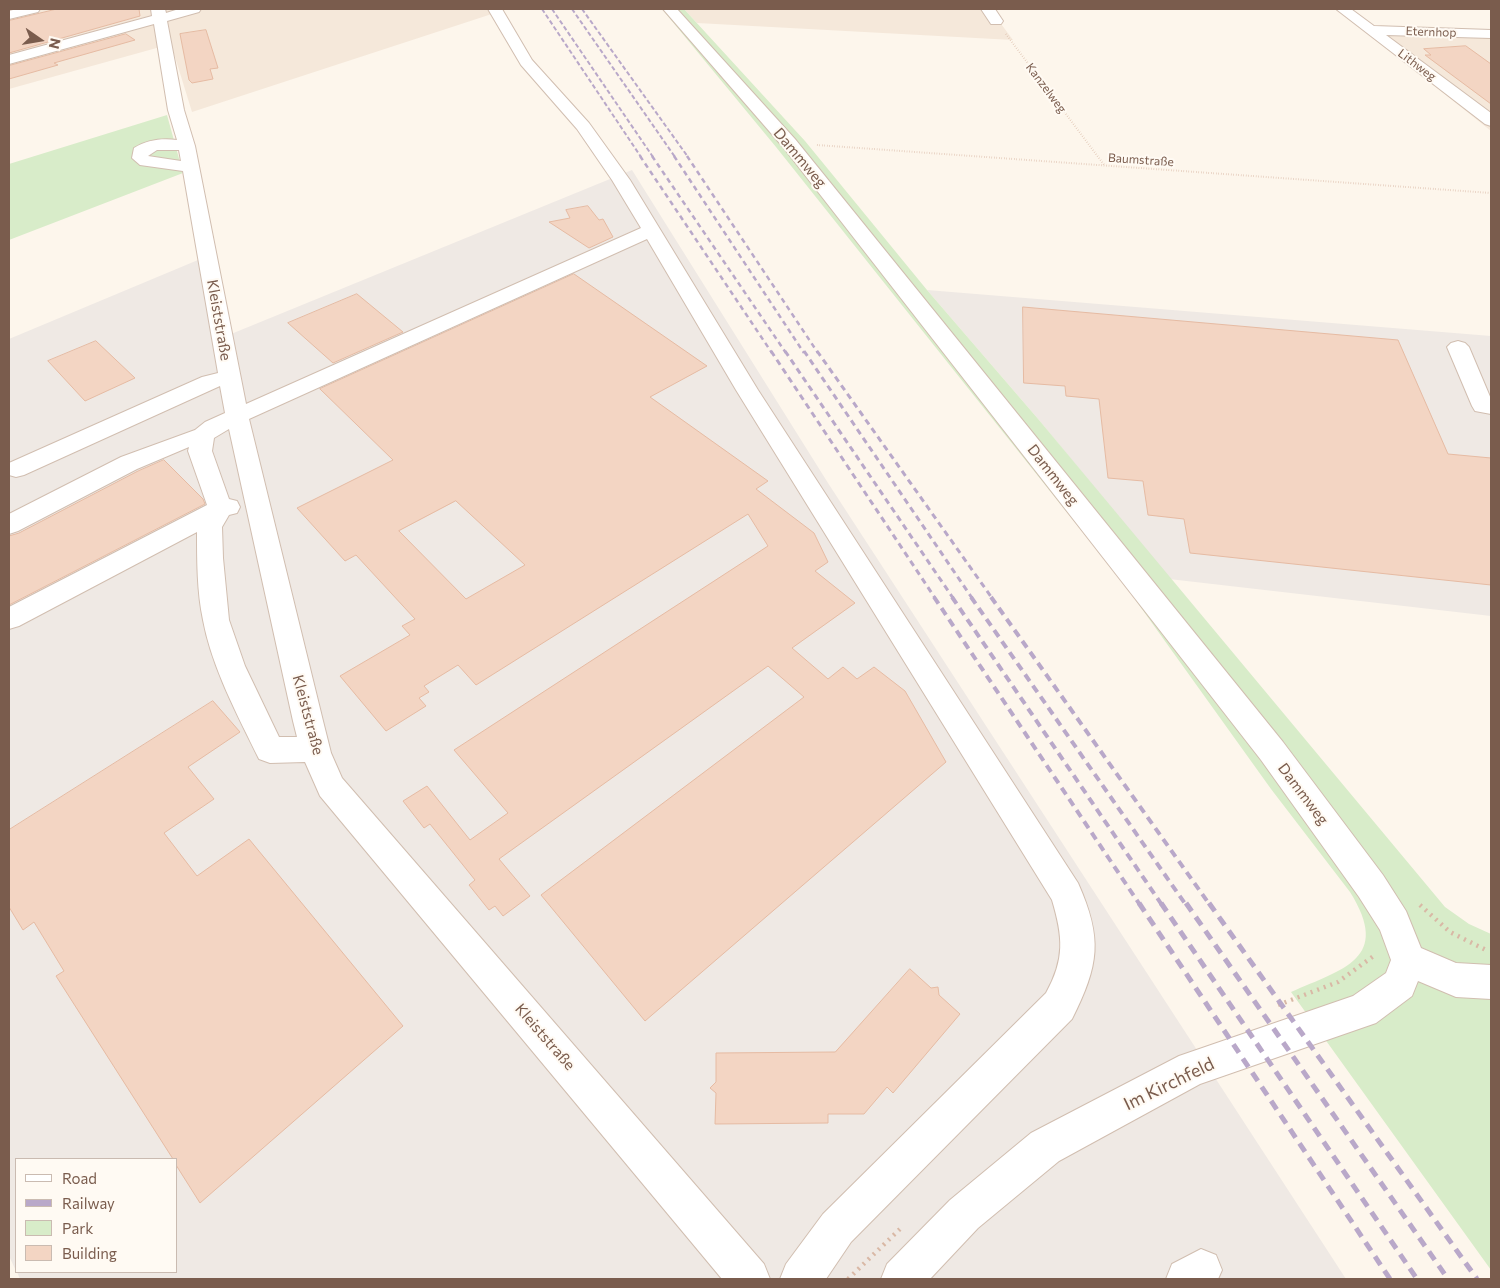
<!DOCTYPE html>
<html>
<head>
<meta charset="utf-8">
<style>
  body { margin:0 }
  #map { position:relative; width:1500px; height:1288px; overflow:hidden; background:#fdf6ec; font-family:Commissioner,sans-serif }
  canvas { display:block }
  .frame { position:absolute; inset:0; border:10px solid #7a5c4d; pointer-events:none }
  .legend { position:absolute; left:15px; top:1158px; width:162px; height:115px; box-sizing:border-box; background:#fffaf3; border:1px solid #cabbb1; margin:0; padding:6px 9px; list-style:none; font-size:15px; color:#7a5c4d }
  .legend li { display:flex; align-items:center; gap:10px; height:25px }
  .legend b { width:25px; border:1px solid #cabbb1 }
  .north { position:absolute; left:15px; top:15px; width:50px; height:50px; -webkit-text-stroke:4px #fffaf3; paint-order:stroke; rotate:103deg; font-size:14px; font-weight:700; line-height:20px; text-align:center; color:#7a5c4d }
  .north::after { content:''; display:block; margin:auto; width:18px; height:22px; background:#7a5c4d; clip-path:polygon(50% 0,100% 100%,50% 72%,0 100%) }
</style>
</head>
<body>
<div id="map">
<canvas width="1500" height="1288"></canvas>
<div class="frame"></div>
<ul class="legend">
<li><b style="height:6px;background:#fff"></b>Road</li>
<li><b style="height:6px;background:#b9a8c9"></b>Railway</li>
<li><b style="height:14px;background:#d8ecc9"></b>Park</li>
<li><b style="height:14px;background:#f3d5c3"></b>Building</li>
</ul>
<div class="north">N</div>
</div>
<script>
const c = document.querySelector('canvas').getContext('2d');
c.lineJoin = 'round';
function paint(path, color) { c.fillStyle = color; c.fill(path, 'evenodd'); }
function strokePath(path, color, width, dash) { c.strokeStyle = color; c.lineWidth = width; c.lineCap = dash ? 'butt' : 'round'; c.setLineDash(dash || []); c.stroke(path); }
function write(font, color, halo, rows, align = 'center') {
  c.font = font + ' Commissioner,sans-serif'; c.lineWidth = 4; c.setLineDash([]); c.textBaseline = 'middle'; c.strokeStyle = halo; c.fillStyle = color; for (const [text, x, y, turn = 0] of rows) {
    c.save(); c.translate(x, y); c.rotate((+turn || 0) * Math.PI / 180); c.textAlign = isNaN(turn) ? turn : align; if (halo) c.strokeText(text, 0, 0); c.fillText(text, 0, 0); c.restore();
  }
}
const residential = new Path2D(`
  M9 9H499L501 11 192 112 171 44 9 89Z
  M684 9H990L1013 40 697 23Z
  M1363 29 1491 33V131Z`);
const industrial = new Path2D(`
  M632 170 828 483 1346 1279H20L17 1272H176V1159H16V1271L9 1256V339L198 260 214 341Z
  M927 290 1491 336V616L1169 579 1039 420Z`);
const green = new Path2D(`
  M662 9H684L805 141 927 290 1039 420 1445 907 1469 924 1491 934V1270L1291 992C1343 969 1392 959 1350 892L1271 789 1124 584 776 147Z
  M167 115 183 173 9 240V164Z`);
const building = new Path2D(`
  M57 9H139L140 16 9 53V21Z
  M206 30 218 68 210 69 213 79 192 83 189 80 180 34Z
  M126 34 135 40 54 63 58 65 9 79V66Z
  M1466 46 1491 64V104L1425 55H1431L1424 49Z
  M588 206 599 220 603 219 613 237 589 248 549 222 570 218 566 210Z
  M574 274 707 366 650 397 768 481 756 489 814 533 828 562 815 571 855 603 792 648 828 679 843 667 857 679 874 667 905 691 946 762 645 1021 541 895 804 697 768 666 499 859 530 896 503 916 495 906 489 910 469 885 475 880 430 824 424 828 403 801 427 786 470 840 508 813 454 750 768 546 748 514 476 685 458 665 424 686 429 692 419 698 426 706 386 731 340 676 410 635 402 626 415 619 356 555 345 561 297 508 393 460 320 389ZM456 501 525 565 466 599 399 531Z
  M357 294 403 332 333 363 288 323Z
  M1023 307 1398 340 1448 454 1491 458V585L1190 553 1184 519 1148 515 1143 481 1108 478 1099 399 1066 396 1065 386 1024 383Z
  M96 341 135 378 85 401 48 361Z
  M164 460 203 499 205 504 9 605V536L19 533 138 471Z
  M213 701 240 732 188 767 214 799 164 833 197 876 249 839 403 1026 200 1203 176 1165V1159H173L56 976 64 971 34 922 23 930 9 907V830Z
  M910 969 931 988 938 987 939 995 960 1014 893 1093 887 1087 864 1114H828V1123L715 1124 716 1093 710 1088 716 1082V1053L835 1052Z`);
const pathFar1 = new Path2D(`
  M1006 34 1105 166
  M817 145 1491 193`);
const path = new Path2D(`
  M1420 905 1450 932 1486 950
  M1278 1005 1338 982 1375 955
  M848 1279 900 1229`);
const minor = new Path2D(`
  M17 9H40L38 12 9 19V11Z
  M151 9H165L166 13 179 9H201L199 12 167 21 184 110 195 146 246 404 641 228 612 180 577 129 521 65 488 9H502L532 60 589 123 630 180 758 390 1078 883C1103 939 1099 965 1072 1019L851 1242 826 1279H780L786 1264 823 1214 1046 993C1065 959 1063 937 1052 900L736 390 647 239 249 419 323 721 331 753 342 778 764 1264 770 1279H722L320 796 305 762 270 763 259 759C238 716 212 668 203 620 197 592 197 560 197 532L19 626 9 629V607L207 505 188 451 189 447 137 469 18 531 9 534V514L121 457 195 430 205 422 225 413 220 386 24 475 16 477 9 475V463L202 377 218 373 183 171 140 165 132 158 134 148C147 140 161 138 177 140L168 110 154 24 9 64V55L152 16ZM157 150H179L181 161 148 156ZM229 429 293 721 297 737H279L245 666 229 620 223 558 222 527 229 515 237 513 240 507 237 501 229 499 212 451 214 438Z
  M663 9H677L795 139 1283 742 1383 875 1406 911 1421 948 1456 963 1491 965V999L1456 997 1418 981 1412 996 1376 1023 1200 1084 1059 1161 978 1228 930 1279H881L887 1264 950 1200 1031 1133 1179 1056 1353 996 1386 973 1391 960 1380 930 1359 897 1261 760 783 147Z
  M981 9H995L1003 21 1001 24H991Z
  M1336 9H1351L1374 26 1491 30V38L1386 35 1491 113V126L1485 124Z
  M1458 341 1465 343 1469 347 1491 399V414L1475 411 1472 406 1447 347 1451 343Z
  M1201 1249 1216 1255 1222 1270 1218 1279H1166L1172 1264Z`);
const railFar4 = new Path2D(`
  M542 9 641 157
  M552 9 653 157
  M572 9 675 157
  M582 9 688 157`);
const railFar3 = new Path2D(`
  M640 156 772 353
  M652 156 786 353
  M674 156 804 353
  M687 156 818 353`);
const railFar2 = new Path2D(`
  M771 351 935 598
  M785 351 953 598
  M804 351 972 598
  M817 351 992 598`);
const railFar1 = new Path2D(`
  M934 597 1140 905
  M952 597 1162 905
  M971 597 1186 905
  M991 597 1210 905`);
const rail = new Path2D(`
  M1139 903 1390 1279
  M1161 903 1417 1279
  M1186 903 1448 1279
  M1209 903 1477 1279`);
const farStreetnames = [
  ["Eternhop",1431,32,2],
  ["Lithweg",1417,65,37],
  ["Kanzelweg",1046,88,53],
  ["Baumstraße",1141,160,4]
];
const streetNames = [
  ["Dammweg",800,158,50],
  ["Kleiststraße",219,320,80],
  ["Dammweg",1053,475,52],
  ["Kleiststraße",308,715,75],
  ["Dammweg",1303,794,53],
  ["Kleiststraße",545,1037,49]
];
const nearStreetnames = [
  ["Im Kirchfeld",1169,1084,-26]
];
paint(residential, '#f5e8da');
paint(industrial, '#efe9e4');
paint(green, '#d8ecc9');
paint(building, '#f3d5c3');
strokePath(building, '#e6bba3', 1);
strokePath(minor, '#d1beb0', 2);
strokePath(pathFar1, '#d9b8a5', 2, [0.5, 2]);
strokePath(path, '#d9b8a5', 4.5, [2, 5]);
paint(minor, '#fff');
strokePath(railFar4, '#b9a8c9', 2, [4.5, 2.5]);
strokePath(railFar3, '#b9a8c9', 2.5, [5, 4]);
strokePath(railFar2, '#b9a8c9', 3, [6, 4.5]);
strokePath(railFar1, '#b9a8c9', 4, [8, 5.5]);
strokePath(rail, '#b9a8c9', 5, [10, 7]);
write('12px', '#7a5c4d', '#fffaf3', farStreetnames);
write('15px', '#7a5c4d', '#fffaf3', streetNames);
write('18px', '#7a5c4d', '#fffaf3', nearStreetnames);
</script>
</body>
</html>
